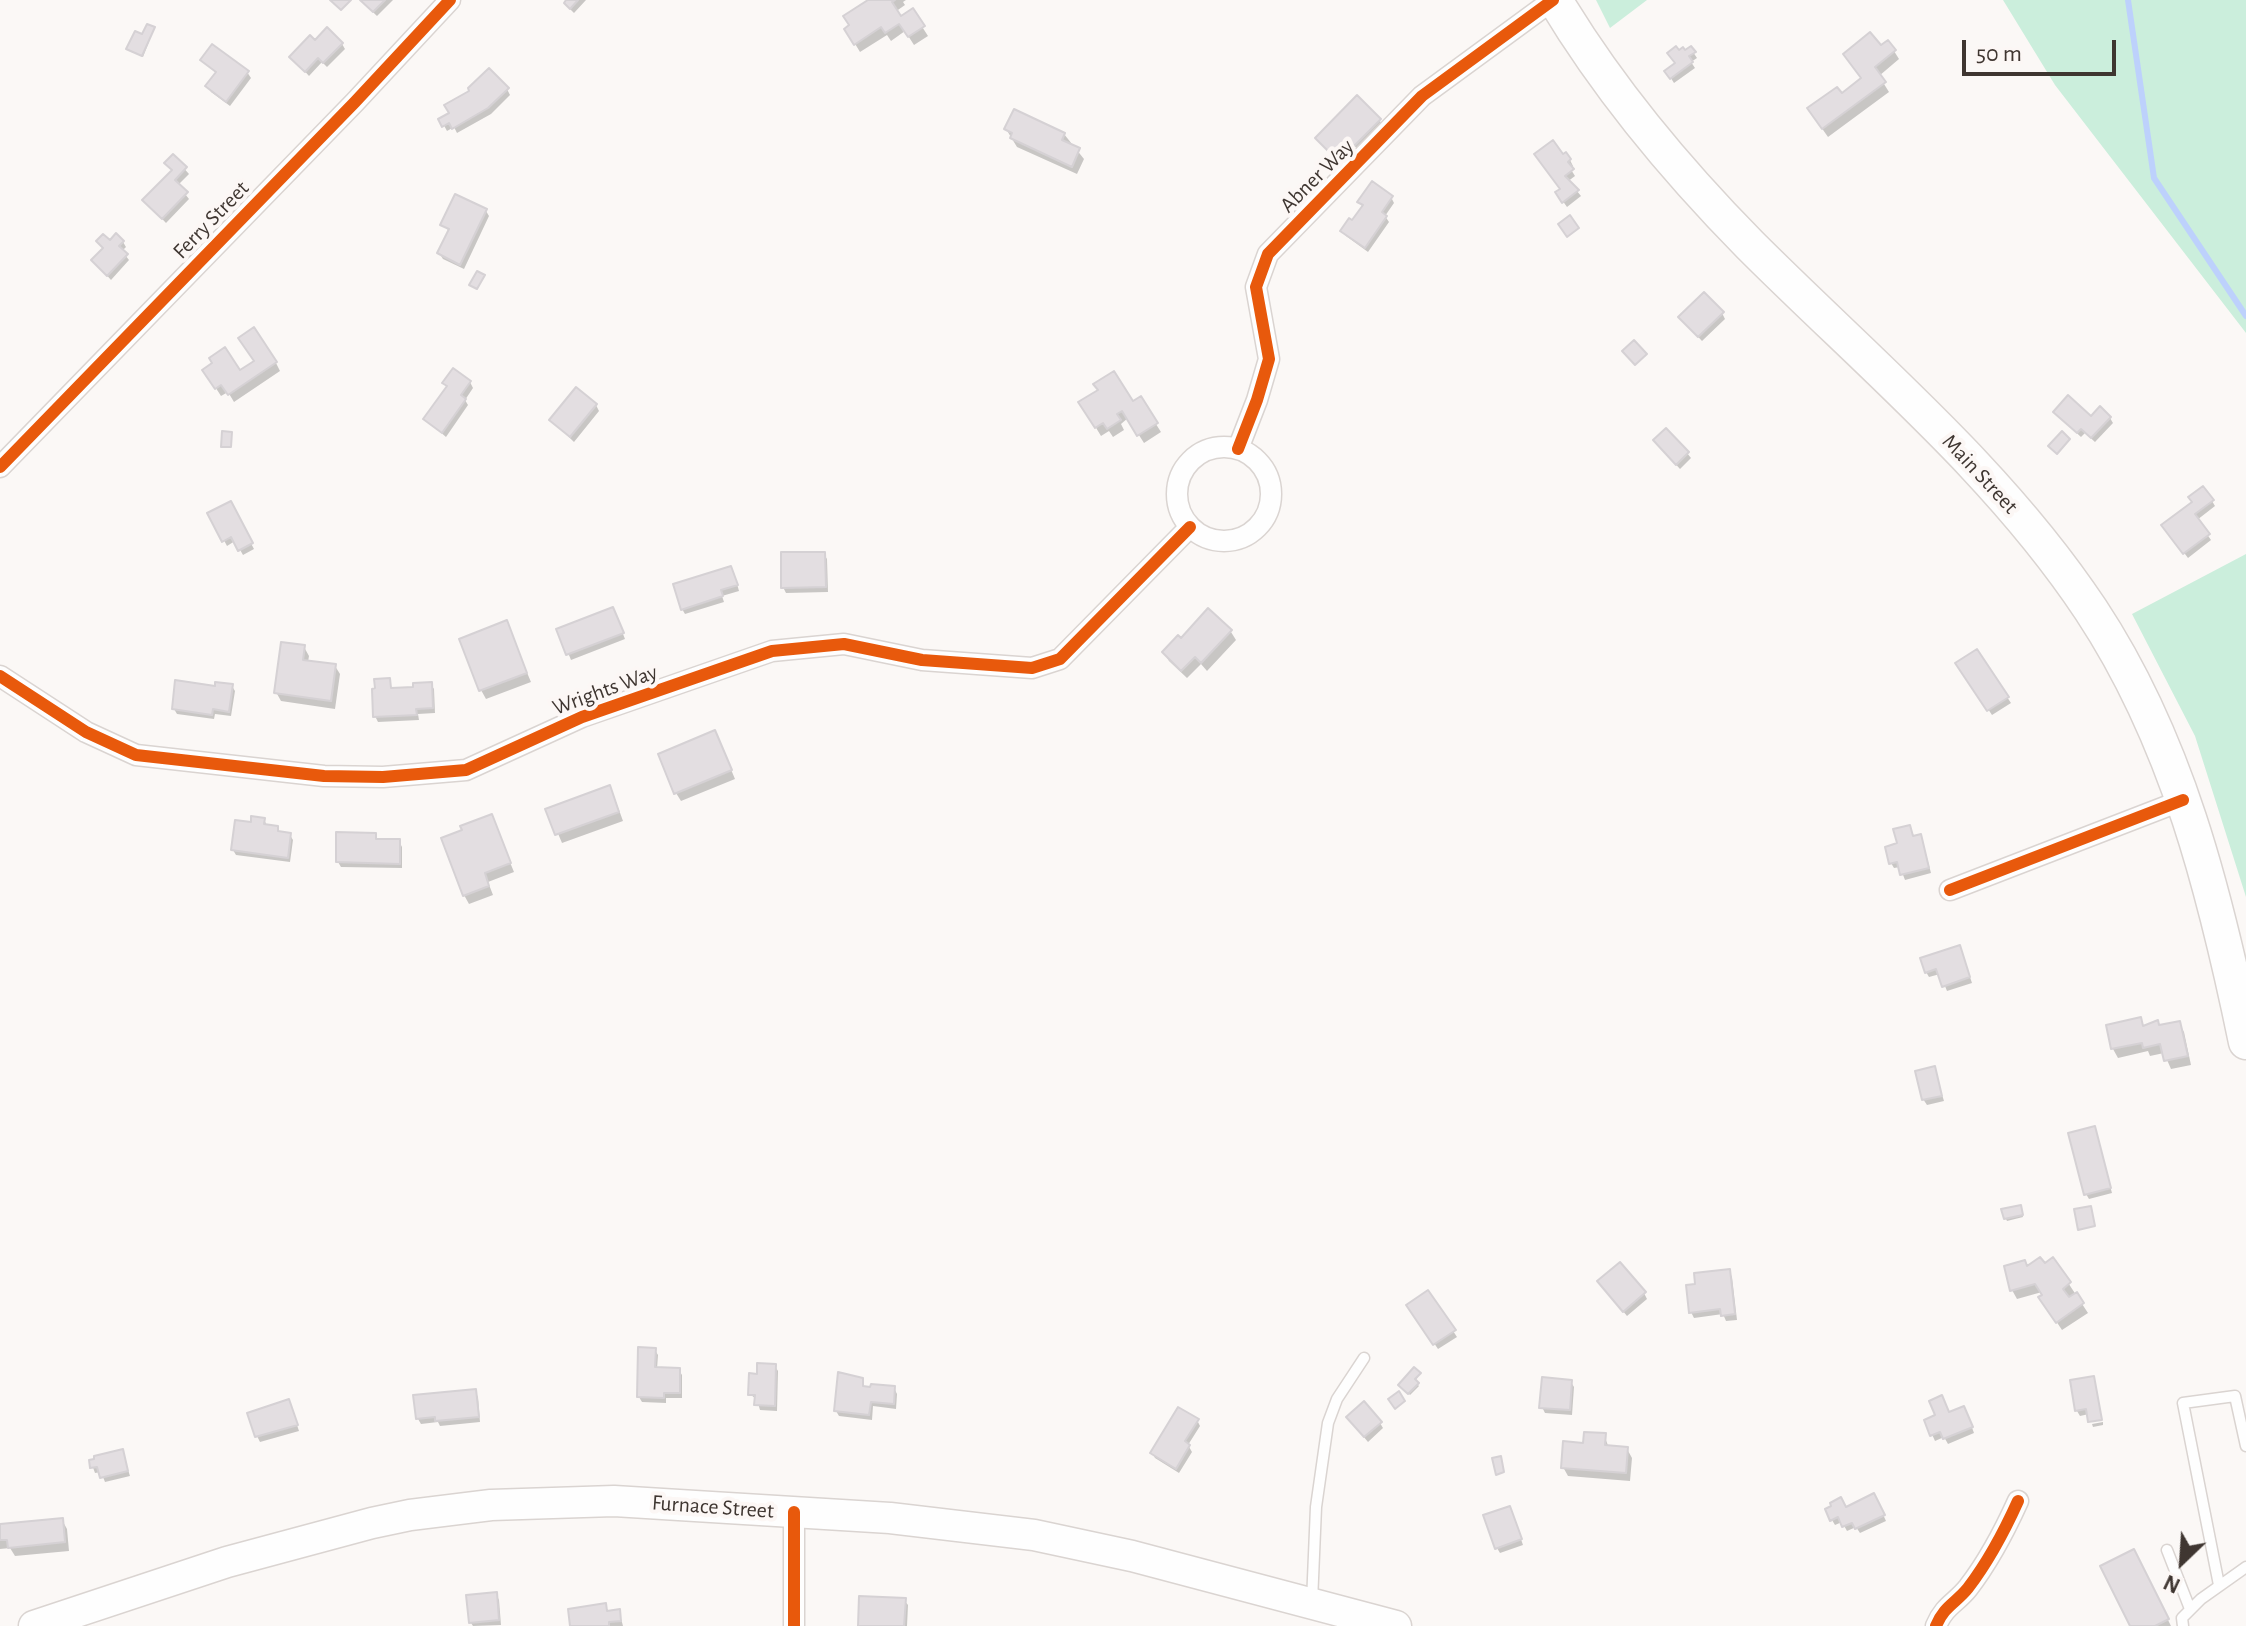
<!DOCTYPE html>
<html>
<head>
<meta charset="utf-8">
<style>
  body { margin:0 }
  #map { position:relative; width:2246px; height:1626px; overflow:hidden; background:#fbf8f6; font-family:"Alegreya Sans",sans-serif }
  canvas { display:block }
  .north { position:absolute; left:2142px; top:1522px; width:80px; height:80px; -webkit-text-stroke:6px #fcf7f5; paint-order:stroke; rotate:205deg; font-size:22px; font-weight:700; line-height:32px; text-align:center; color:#3f3631 }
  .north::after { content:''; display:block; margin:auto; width:28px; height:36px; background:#3f3631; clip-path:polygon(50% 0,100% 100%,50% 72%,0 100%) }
  .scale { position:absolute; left:1962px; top:40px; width:154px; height:36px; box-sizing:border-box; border:4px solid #3f3631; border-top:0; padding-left:10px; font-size:24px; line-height:28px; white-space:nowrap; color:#3f3631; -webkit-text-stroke:6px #fcf7f5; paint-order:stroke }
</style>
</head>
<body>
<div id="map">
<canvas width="2246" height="1626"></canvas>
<div class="north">N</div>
<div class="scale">50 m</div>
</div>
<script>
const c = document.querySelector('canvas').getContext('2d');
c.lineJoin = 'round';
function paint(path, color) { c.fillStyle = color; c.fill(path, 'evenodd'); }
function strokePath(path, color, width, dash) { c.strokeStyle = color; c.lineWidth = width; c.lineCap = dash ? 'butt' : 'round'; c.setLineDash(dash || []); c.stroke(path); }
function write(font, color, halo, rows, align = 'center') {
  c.font = font + ' "Alegreya Sans",sans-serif'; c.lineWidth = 8; c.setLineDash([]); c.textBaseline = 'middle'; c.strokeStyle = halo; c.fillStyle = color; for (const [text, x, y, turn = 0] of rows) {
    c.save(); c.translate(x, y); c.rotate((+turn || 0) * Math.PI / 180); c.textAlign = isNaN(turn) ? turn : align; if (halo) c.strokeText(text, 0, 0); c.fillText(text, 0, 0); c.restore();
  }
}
const green = new Path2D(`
  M1596 0H1647L1610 28Z
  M2003 0H2246V333L2055 85Z
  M2246 554V897L2195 736 2132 614Z`);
const shadow = new Path2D(`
  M360 0H393L377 16Z
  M569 0H586L574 13 569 8Z
  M872 0H906L903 2 905 5 895 12 900 19 912 11 928 36 914 45 905 31 891 41 887 35 860 52 846 29Z
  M154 29 143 57 130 51 129 49Z
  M342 44 345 49 327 67 322 62 309 76 292 57Z
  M1881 48 1894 51 1899 59 1879 76 1889 92 1828 137 1814 117 1863 79Z
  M1691 49 1697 58 1691 62 1695 68 1674 83 1667 72Z
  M202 60 247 72 251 78 230 106 211 92 208 86 217 74Z
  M507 89 510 95 491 114 457 133 454 127 447 131 441 120Z
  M1379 120 1383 125 1358 150 1353 144 1337 160 1318 139Z
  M1006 129 1064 134 1084 159 1077 174 1017 147Z
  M173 156 189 174 178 185 189 199 166 223 145 201 173 172 167 163Z
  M1563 157 1570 160 1573 166 1570 168 1575 176 1567 182 1572 185 1581 196 1567 207 1557 193 1562 190Z
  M1391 197 1394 203 1385 216 1389 222 1368 252 1346 236 1343 231 1353 223 1363 208 1360 202Z
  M486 211 489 216 464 269 443 259 439 253 450 232 443 225Z
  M98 242H123L126 247 122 251 129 260 111 280 94 261 104 250Z
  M1722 313 1725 319 1702 341 1684 322Z
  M276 363 280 371 234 402 228 392 221 396 210 379 215 364 240 373Z
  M470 382 473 388 465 400 468 405 446 437 425 419 448 388 445 383Z
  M1140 399 1161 432 1144 443 1128 418 1121 424 1124 430 1113 437 1109 431 1101 436 1081 403 1132 404Z
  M596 405 599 411 574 442 551 420Z
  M2059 417 2110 418 2113 423 2095 442 2085 433 2081 437Z
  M1659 446 1687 453 1691 458 1680 469Z
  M2212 501 2215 506 2197 520 2211 540 2188 558 2167 530Z
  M230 504 254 549 243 555 235 541 227 546 210 514Z
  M824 554 827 559 828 592 786 593 783 587Z
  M734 573 739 591 722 596 724 602 685 614 682 609Z
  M1209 611 1231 632 1236 640 1207 671 1201 664 1187 678 1169 661 1164 653 1181 640Z
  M615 614 625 639 571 660 559 630Z
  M506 623 531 682 486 699 481 690Z
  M304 647 309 656 308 662 335 666 340 674 335 709 281 701 276 692Z
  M1977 652 2011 703 1992 715 1958 664Z
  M389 680 392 690 415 689 431 684 434 689 435 713 418 714 419 720 378 722 375 716Z
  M232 686 235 691 231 716 215 714 214 719 177 714 174 709 217 688Z
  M719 741 735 779 681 801 676 793Z
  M614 796 623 821 562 843 548 810Z
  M491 816 514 872 488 882 493 895 469 904 464 895Z
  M264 819 267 826 277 828 280 833 290 835 293 840 290 862 236 855 233 850 252 824Z
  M1909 827 1914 838 1923 842 1931 873 1905 880 1900 867 1894 868 1891 863Z
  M375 835 378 841H399L402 847V868L341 867 338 862Z
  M1962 953 1972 983 1947 991 1940 974 1929 977 1926 972Z
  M2140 1019 2145 1028 2179 1023 2184 1032 2191 1065 2171 1069 2164 1053 2150 1056 2148 1051 2118 1058 2113 1049 2108 1026Z
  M1934 1069 1944 1101 1927 1105 1923 1099Z
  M2094 1128 2112 1193 2089 1199 2086 1194Z
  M2021 1209 2023 1217 2007 1221 2006 1219Z
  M2053 1260 2088 1313 2062 1330 2046 1306 2042 1292 2017 1299 2012 1290 2028 1268 2044 1266Z
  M1729 1271 1732 1277 1737 1320 1726 1321 1723 1314 1694 1318 1691 1312Z
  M1603 1287 1644 1293 1647 1299 1627 1316Z
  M1428 1293 1457 1337 1438 1349 1409 1306Z
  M655 1350 658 1355 657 1369 679 1370 682 1375V1398H666V1403L642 1402 639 1397Z
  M775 1366 778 1371 777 1411 760 1410 757 1400 750 1394 759 1376Z
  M1419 1375 1415 1382 1419 1386 1410 1395 1402 1387Z
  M2093 1378 2102 1418 2090 1420 2089 1414 2080 1416 2077 1411Z
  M862 1379 865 1388H894L897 1394 896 1409 873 1406 872 1420 839 1416 836 1411Z
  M1571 1382 1574 1387 1572 1415 1545 1413 1542 1407Z
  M475 1391 478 1397 480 1422 440 1426 438 1422 421 1424 418 1419Z
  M291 1407 299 1431 260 1442 257 1436Z
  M1967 1414 1974 1433 1948 1444 1944 1437 1935 1441 1926 1421 1949 1415Z
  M1197 1420 1200 1426 1188 1445 1192 1452 1179 1473 1155 1458 1152 1453Z
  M2103 1422V1425L2093 1427 2092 1424Z
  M1352 1423H1380L1383 1428 1368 1442Z
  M1604 1435 1609 1448 1627 1449 1632 1458 1630 1481 1568 1476 1563 1467 1585 1445Z
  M122 1451 130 1476 105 1482 101 1472 95 1473 91 1462Z
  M1874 1495 1886 1521 1860 1533 1856 1527 1847 1531 1842 1522 1835 1525 1832 1520 1845 1509Z
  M1512 1513 1523 1545 1500 1553 1497 1548Z
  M62 1520 67 1529 69 1551 15 1556 10 1548 0 1549V1526Z
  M2138 1560 2171 1626H2132Z
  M496 1594 499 1600 501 1625 473 1626 471 1623Z
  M904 1600 908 1605 907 1626H860Z
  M605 1605 609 1612 619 1611 623 1626H572Z`);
const stream = new Path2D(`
  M2128 0 2154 178 2246 316`);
const building = new Path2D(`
  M330 0H351L341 10Z
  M360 0H385L373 12Z
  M566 0H578L570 9 564 3Z
  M868 0H895L892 2 901 16 913 8 925 26 908 37 899 24 885 33 881 27 854 45 844 29 849 25 843 16Z
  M147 24 155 27 142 56 126 49 135 31 142 34Z
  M327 27 343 43 323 63 318 58 305 72 289 57 310 35 315 40Z
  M1870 32 1881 45 1888 40 1896 50 1875 67 1886 82 1822 129 1807 108 1837 87 1842 93 1861 78 1843 54Z
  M212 44 249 71 226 102 205 86 216 72 200 60Z
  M1676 46 1679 50 1683 47 1685 50 1691 46 1696 52 1689 56 1693 62 1670 79 1664 71 1675 63 1667 53Z
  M489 68 509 88 488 108 452 129 449 123 442 127 438 119 449 113 444 105 469 91 468 88Z
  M1357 95 1381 119 1354 146 1349 140 1333 156 1315 138Z
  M1014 109 1065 133 1062 140 1080 148 1072 167 1010 138 1012 133 1004 129Z
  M1553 140 1563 154 1566 152 1571 159 1568 162 1574 169 1565 176 1579 190 1562 203 1555 192 1560 189 1534 154Z
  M173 154 187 167 175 180 188 192 162 219 142 200 172 170 164 163Z
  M1372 181 1393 196 1382 212 1387 216 1365 248 1340 231 1349 218 1352 220 1363 205 1357 202Z
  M455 194 487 209 460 265 437 253 449 229 440 225Z
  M1570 215 1579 228 1567 237 1558 224Z
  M116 233 124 241 119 246 128 254 107 276 91 260 103 248 96 241 103 234 110 240Z
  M477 271 485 275 477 289 469 285Z
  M1704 292 1724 312 1698 337 1678 317Z
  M254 327 277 362 228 395 221 385 215 389 202 370 212 363 209 358 225 347 240 370 254 361 238 338Z
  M1634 340 1647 354 1635 365 1622 351Z
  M453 368 471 381 461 395 466 399 442 433 423 419 447 386 442 383Z
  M1114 371 1133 401 1141 396 1158 423 1137 436 1122 411 1117 414 1121 420 1107 429 1103 423 1095 428 1078 402 1098 390 1093 384Z
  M576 387 597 404 570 437 549 420Z
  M2068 395 2091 416 2100 406 2111 417 2091 438 2081 429 2077 433 2053 412Z
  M1666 428 1689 452 1676 465 1653 440Z
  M222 431 232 432 231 447H221Z
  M2062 431 2070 439 2057 454 2048 446Z
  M2203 486 2214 500 2195 514 2210 534 2183 554 2161 525 2192 502 2188 497Z
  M231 501 253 543 238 551 231 537 222 542 207 513Z
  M781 552H825L826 587 781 588Z
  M731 566 738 585 721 590 723 596 681 610 673 584Z
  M613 607 624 633 566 655 556 629Z
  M1208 608 1232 630 1201 663 1195 657 1181 671 1162 652 1178 635 1181 638Z
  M507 620 527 673 479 691 459 639Z
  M281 642 305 645 303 660 336 664 331 701 274 693Z
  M1977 649 2009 697 1987 711 1955 663Z
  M390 678 391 688 413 687V683L432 682 433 708 416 709 417 715 373 717 372 689 375 688 374 679Z
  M175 680 215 686V682L233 684 229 712 213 709 212 715 172 709Z
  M715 730 732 770 674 794 658 754Z
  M610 785 619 812 555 835 545 809Z
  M492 814 511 863 485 873 489 886 463 896 441 838 462 830 460 826Z
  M251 816 265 818 264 824 278 826V831L291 833 288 858 231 850 235 820 251 822Z
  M1910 825 1913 836 1921 834 1929 868 1900 875 1897 862 1889 864 1885 847 1897 843 1893 829Z
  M336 832 376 833V839H400V864L336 862Z
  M1960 945 1970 977 1942 987 1936 969 1925 973 1920 958Z
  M2141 1017 2143 1026 2158 1020 2159 1025 2180 1021 2188 1056 2164 1061 2160 1044 2143 1048 2142 1043 2111 1049 2106 1025Z
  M1935 1066 1942 1096 1922 1100 1915 1071Z
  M2095 1126 2111 1188 2084 1195 2068 1133Z
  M2021 1205 2023 1215 2004 1219 2001 1209Z
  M2091 1206 2095 1226 2078 1230 2074 1209Z
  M2040 1257 2045 1263 2053 1257 2071 1282 2063 1289 2069 1297 2077 1292 2084 1303 2056 1323 2038 1297 2042 1295 2035 1284 2010 1291 2004 1266 2025 1260 2027 1266Z
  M1620 1262 1646 1292 1623 1312 1597 1281Z
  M1730 1269 1735 1314 1721 1316 1720 1309 1689 1313 1686 1285 1695 1284 1694 1273Z
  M1428 1290 1456 1330 1433 1345 1406 1305Z
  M638 1347 656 1348 655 1367 680 1368V1393H664V1398L637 1397Z
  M757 1363 776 1364 775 1406 754 1405 755 1395H748L749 1373 757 1374Z
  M1414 1367 1421 1373 1415 1379 1419 1383 1408 1394 1398 1385Z
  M838 1372 863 1378V1386L870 1387 871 1384 895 1386 894 1404 871 1402 869 1415 834 1411Z
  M2094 1376 2102 1420 2088 1422 2086 1409 2075 1411 2070 1380Z
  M1542 1377 1572 1380 1570 1410 1539 1408Z
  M476 1389 479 1417 435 1421V1417L416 1419 413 1395Z
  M1399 1391 1405 1401 1395 1409 1388 1399Z
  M1942 1395 1949 1412 1964 1406 1973 1427 1943 1439 1940 1432 1930 1436 1924 1420 1935 1415 1929 1401Z
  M289 1399 298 1425 255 1437 247 1413Z
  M1364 1401 1382 1422 1364 1437 1346 1417Z
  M1178 1407 1199 1419 1185 1441 1190 1445 1176 1469 1150 1453Z
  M1584 1432 1606 1433 1605 1445 1628 1447 1626 1473 1561 1468 1563 1441 1583 1443Z
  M123 1449 128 1471 100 1478 97 1467 90 1468 89 1460 94 1459V1456Z
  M1501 1456 1504 1472 1496 1475 1492 1458Z
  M1874 1493 1885 1515 1855 1529 1852 1523 1842 1527 1838 1517 1830 1521 1825 1509 1831 1506 1830 1503 1841 1497 1846 1507Z
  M1510 1506 1522 1539 1495 1549 1483 1515Z
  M63 1518 65 1542 8 1548 7 1540H0V1524Z
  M2134 1549 2169 1619 2155 1626H2130L2100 1566Z
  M497 1592 499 1620 469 1623 466 1595Z
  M859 1596 906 1598 904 1626H858Z
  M606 1603 607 1611 620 1609 621 1621 609 1622V1626H570L568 1609Z`);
const service = new Path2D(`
  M2167 1550 2190 1609
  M2219 1585 2183 1403 2235 1396 2246 1446
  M1312 1602 1316 1507 1328 1423 1337 1399 1364 1358
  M2183 1626 2182 1618 2201 1599 2246 1567`);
const minor = new Path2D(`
  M1177 494a47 47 0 1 1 94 0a47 47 0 1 1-94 0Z
  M1238 449 1257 400 1269 359 1256 287 1268 254 1422 96 1553 0
  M0 467 355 102 450 0
  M0 676 86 732 136 755 324 776 383 777 466 770 582 717 772 651 844 644 922 660 1032 668 1060 659 1190 527
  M1950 890 2183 800
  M794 1626V1512
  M1936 1626C1944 1606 1956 1603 1968 1588 1988 1562 2004 1532 2018 1501`);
const secondary = new Path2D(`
  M34 1626 227 1562 372 1523 410 1515 491 1505 614 1501 890 1518 1034 1535 1132 1556 1396 1626`);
const primary = new Path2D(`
  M1555 0C1609 90 1677 171 1750 245 1868 363 1999 471 2091 610 2177 740 2215 892 2246 1042`);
const cycleway = new Path2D(`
  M1238 449 1257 400 1269 359 1256 287 1268 254 1422 96 1553 0
  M0 467 355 102 450 0
  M0 676 86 732 136 755 324 776 383 777 466 770 582 717 772 651 844 644 922 660 1032 668 1060 659 1190 527
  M1950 890 2183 800
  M794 1626V1512
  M1936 1626C1944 1606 1956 1603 1968 1588 1988 1562 2004 1532 2018 1501`);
const streetNames = [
  ["Abner Way",1317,176,-45],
  ["Ferry Street",211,220,-46],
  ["Main Street",1980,474,47],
  ["Wrights Way",605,690,-20],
  ["Furnace Street",713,1507,4]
];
paint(green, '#cbeedc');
paint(shadow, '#0003');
strokePath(stream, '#bdd1fc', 6);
paint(building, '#e3dee1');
strokePath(building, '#d5d1d4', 2);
strokePath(service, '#dad4d1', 13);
strokePath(minor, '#dad4d1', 23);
strokePath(secondary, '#dad4d1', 33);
strokePath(primary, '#dad4d1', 37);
strokePath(service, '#fefefe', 10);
strokePath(minor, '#fefefe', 20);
strokePath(secondary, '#fefefe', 30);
strokePath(primary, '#fefefe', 34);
strokePath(cycleway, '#e8590c', 12);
write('22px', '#3f3631', '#fcf7f5', streetNames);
</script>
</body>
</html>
